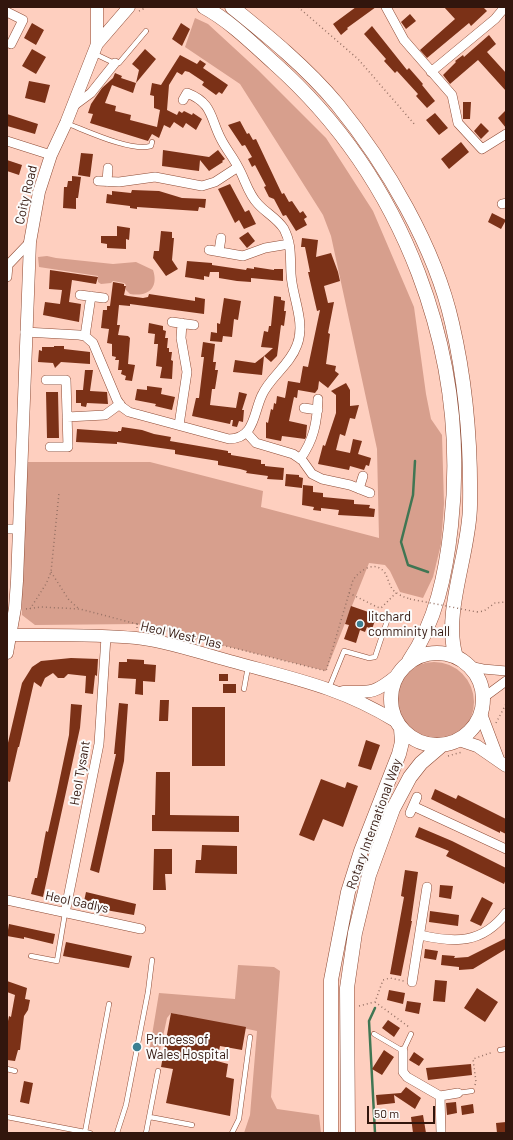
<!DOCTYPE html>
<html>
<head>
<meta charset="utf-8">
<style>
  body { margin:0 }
  #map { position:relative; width:513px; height:1140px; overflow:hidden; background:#fecfbf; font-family:Barlow,sans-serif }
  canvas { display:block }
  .frame { position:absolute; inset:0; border:8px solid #32160d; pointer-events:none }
  .scale { position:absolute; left:367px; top:1106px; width:68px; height:18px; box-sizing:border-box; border:2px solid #32160d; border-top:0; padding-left:5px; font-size:12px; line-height:14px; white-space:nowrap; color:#32160d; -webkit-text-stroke:3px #fcfcfc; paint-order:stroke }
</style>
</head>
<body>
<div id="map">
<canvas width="513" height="1140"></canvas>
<div class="frame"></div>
<div class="scale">50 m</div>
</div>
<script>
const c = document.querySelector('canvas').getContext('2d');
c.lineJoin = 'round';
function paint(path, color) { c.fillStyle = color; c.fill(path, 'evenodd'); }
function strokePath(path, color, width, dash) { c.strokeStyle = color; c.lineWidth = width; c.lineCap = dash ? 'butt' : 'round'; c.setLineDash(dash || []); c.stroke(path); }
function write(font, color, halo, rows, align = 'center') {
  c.font = font + ' Barlow,sans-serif'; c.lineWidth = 4; c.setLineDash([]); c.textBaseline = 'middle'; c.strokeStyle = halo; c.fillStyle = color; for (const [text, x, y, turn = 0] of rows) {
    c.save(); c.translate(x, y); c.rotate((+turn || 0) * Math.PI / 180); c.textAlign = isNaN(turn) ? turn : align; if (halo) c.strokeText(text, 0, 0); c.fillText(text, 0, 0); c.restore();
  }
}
const green = new Path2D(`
  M195 18 208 24 258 70 326 138 373 211 414 307 426 394 431 419 442 435 444 504 441 544 433 577 423 598 400 592 390 571 385 565 369 563 326 671 137 624 35 625 22 615 20 529 21 462H150L263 491 261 507 379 538 377 449 331 236 323 215 240 84 185 47Z
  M47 256 56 258 113 264 136 262 153 270C159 288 148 297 130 294L126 290V285L124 283 113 281 111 283 101 284 98 282V276L39 267 38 257Z
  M394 702a40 40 0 1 1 80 0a40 40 0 1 1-80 0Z
  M238 965 274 967 280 971 271 1097 277 1109 319 1115 321 1133H244L250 1115 257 1031 171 1013 167 1018 159 1055 149 1053 159 993 235 999Z`);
const stream = new Path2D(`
  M415 461 413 495 401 542 408 565 428 572
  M375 1008 369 1021 375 1133`);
const building = new Path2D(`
  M356 7H376L347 28 348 29 341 35 333 24Z
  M444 7H483L487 11 471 26 469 23 427 58 420 50 455 19Z
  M410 14 416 21 406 29 401 22Z
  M32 23 44 30 36 45 24 38Z
  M181 23 190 29 182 46 172 39Z
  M372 26 407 70 409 68 423 84 422 85 435 101 427 108 416 96 418 94 397 71 395 73 384 61 386 59 364 34Z
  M489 35 496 44 487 52 506 73V91L478 60 450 84 443 75 456 62 455 61 463 55 464 57Z
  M32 49 46 57 36 74 22 66Z
  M145 49 156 59 136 83 139 70 132 64Z
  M180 55 197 64 200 60 206 64 203 68 228 85 222 94 219 92 216 95 202 85 204 82 189 72 185 71 182 75 177 72 169 85 167 110 177 115 179 111 182 113 184 111 192 115 193 113 202 119 196 130 186 123 183 128 174 122 170 128 164 125 159 138 152 134 148 141 90 123 93 114 88 113 91 104 102 88 113 78 115 73 122 76 121 78 136 83 133 93 112 85 105 103 116 106 115 111 131 115 130 120 157 127 160 110 154 108V96L150 95 152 83 161 85Z
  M29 81 50 85 45 103 25 98Z
  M463 102H471L470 119H463Z
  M506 110V128L498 118Z
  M435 113 448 128 439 135 426 120Z
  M7 114 38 124 35 134 7 126Z
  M240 121 247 134 249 133 253 140 256 139 282 194 284 193 289 202 292 201 300 213 303 211 307 217 304 219 307 225 296 231 286 215 283 216 274 199 269 197 264 187 266 186 255 165 252 167 248 159 252 157 245 145 242 146 228 125Z
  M481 123 489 131 481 139 474 131Z
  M461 142 469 152 449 169 441 159Z
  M163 150 209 157 218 150 225 159 222 161 223 162 209 171 200 160 199 171 191 170 162 166Z
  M81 153 93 154 90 177 78 175Z
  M7 160 22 165 19 175 7 171Z
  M72 176 81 177 78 198H76V209L63 208 64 187H67L68 181H72Z
  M230 184 245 212 249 210 256 224 244 229 239 220 235 223 218 189Z
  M132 190 159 191 182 198 206 199 205 208 199 207 198 211 137 207V209L130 208V206L106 203 107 194 112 195V191L131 193Z
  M492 213 506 220 501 229 488 222Z
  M117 226 130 228 129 240 126 239V249L107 248V244L101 243V236H117Z
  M161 231 172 232V238H174L172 260 178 269 166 276 153 258 154 251H159Z
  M248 232 255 241 247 248 239 238Z
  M302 238 318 240 316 257 331 253 338 272 340 281 324 286 328 303 334 302 328 333 330 334 326 364 336 366 335 371 339 374 328 388 319 381 318 389 315 393 298 390 297 398 294 397 289 421 307 425 306 437 305 439 282 436 281 441 266 438V422L268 423 271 409 273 410 274 403 276 404 277 396 285 398 288 381 300 383 303 366 308 367 320 310 317 311 308 272H310L305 247H301Z
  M187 261 212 263V265L246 270 247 268 254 269V267L274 270V269H283V281L251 278V282L237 281 219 278V272H210L209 277 204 276V280L185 277Z
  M50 270 98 277 96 284 72 280 69 302 81 304 79 322 43 315 45 302 60 304 62 290 49 289Z
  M113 282 124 284V286H126L124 295 128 296 143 298 148 297 149 294 195 301V297L205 299 204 314 130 304V306L119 305 117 325H120L118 335 128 336 130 338 128 364 135 365 132 381 125 380 126 376 121 374 122 370H118L119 360H115L116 357 112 356V344L107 343 109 329 101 328 103 310H107V306H110Z
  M274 296 281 297V300L285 301 284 311H286L284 326 281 325 277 356 271 362 264 356 273 348 261 347 264 331 268 332 269 326H271Z
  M224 298 241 301 238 320 234 319 232 337 223 336 222 342 210 341 211 332 217 333V323L220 324Z
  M149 323 163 326V330L166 331 165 338H168L167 348H169V352H172L171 360 173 361 172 379 160 378 162 367 156 366 158 344H154L155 334 148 333Z
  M203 342 215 344 213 362H216L215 370H218L215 389H212L210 405 236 408 239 392 247 394 242 410H244L243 422 239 421 237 427 232 426 233 420H231L230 424 192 416 196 398H199L204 357H201Z
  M54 346H64V349L90 352V364L61 362 55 368 53 363 38 362 39 350 42 351V347H54Z
  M264 356 262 375 233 372 235 360 255 363Z
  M85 370H93L90 391 107 392 108 404 87 403 86 407 81 406V403H76V390H83Z
  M346 383 350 390V406L359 405 355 419 350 418 345 436 340 434 336 450 350 453 353 439 362 441 358 454 371 458 369 466 366 465 364 470 350 466 349 470 318 464 323 445 325 446 336 413V395L331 391Z
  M147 386 162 388 161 394 175 397 172 410 155 406 156 404 135 400 137 389 147 390Z
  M46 392H58L59 438H47Z
  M122 427 142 430 154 434 171 437 170 441 228 451V453H231V455L261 460V464H265V466L284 468 283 480 267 479 268 476 246 473 247 471 240 469 218 465V461L175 454V450L117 442V444L76 442 77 429 118 432V431H121Z
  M286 474 299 475V477L303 478 302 488 285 486Z
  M303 485 313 486V492L323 493V497L354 500V504L370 505 369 508 375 509 374 517 338 515 339 510 321 508V511L313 510 314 507 302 505Z
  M351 606 377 615 372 629 367 627 365 632 360 630 356 643 344 639 349 625 345 624Z
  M71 658 98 659 97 676 95 675 93 694 85 693 86 676 68 674 64 678H58L53 673 45 678 41 687 34 682 19 747H18L10 782 7 781V747L22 683 32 667 41 661Z
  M127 659 144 660V664L156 665 155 682 143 681V695L135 694 136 679 118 678 119 662H127Z
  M219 674H228V681H219Z
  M223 684H236V693H223Z
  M160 700H169L168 721H159Z
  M119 703 128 704 124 761 99 873 90 870 116 754H114Z
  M71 704 82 705 80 728 43 897 31 894 35 878H37L46 831 48 832 57 792 69 735Z
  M192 707H225V766H192Z
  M366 740 380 745 371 770 358 766Z
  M156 772H170V815L239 816V832L152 831V815H155Z
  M321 779 345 788 347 782 358 786 343 827 323 819 314 841 299 835Z
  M435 789 456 799 458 795 506 819V834L500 831V833L431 799Z
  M419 827 452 841 506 868V879L504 884 446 856 449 851 415 837Z
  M202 845 237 846V874L195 873 196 860H201Z
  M154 849H172V874H165L166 890H153Z
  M405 870 418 872 411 921H412L401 976 390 974 404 897 401 896Z
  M440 885 453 886 451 899 439 897Z
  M86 892 136 904 134 915 83 906Z
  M482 897 493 903 481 926 470 921Z
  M430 911 459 915 458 926 429 922Z
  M9 924 55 934 53 944 24 937V939L7 936Z
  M506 938V949L473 969 459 970V967L441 965 442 955 455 956 454 958 468 957Z
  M66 942 132 956 129 968 63 956Z
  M425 949 438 951 436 960 424 958Z
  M435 980 447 981 445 1002 433 1001Z
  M7 981 27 988 25 999 30 1000 28 1010 24 1016 20 1050H18L15 1061 7 1060V1026L9 1016 11 1017 15 995 7 992Z
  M477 988 498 1002 485 1022 464 1008Z
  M389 990 405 993 403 1004 387 1000Z
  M407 1001 421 1003 419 1014 405 1011Z
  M171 1013 246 1027 242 1050 220 1046 217 1061 228 1064 226 1077 234 1079 230 1116 166 1103 173 1069 161 1067Z
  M388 1020 400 1028 394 1037 382 1028Z
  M384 1050 394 1057 382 1075 372 1069Z
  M414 1052 424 1059 419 1066 409 1060Z
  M471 1064 472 1075 428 1080 426 1068Z
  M24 1081 33 1083 29 1104 20 1102Z
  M406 1087 421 1098 415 1109 394 1095 395 1103 377 1105 376 1095 401 1093Z
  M456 1102 457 1113 447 1115 446 1103Z
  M473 1104 474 1113 462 1115 461 1106Z
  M423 1115 426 1133H413L411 1117Z
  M506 1122V1133H497L496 1123Z`);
const path = new Path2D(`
  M298 7 358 59 416 126
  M139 11 147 7
  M51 572 69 600 78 608
  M349 593 377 607 381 608 396 593
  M26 609 41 607 80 609 137 624
  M30 609 46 584 51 572 59 493
  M477 612 484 611 495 603 506 602
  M137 628V624L326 671 353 580C359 571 375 559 385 573 388 578 389 585 393 590 398 595 404 597 410 599
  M496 723 506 704
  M448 756 462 752
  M375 1002 409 1027
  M359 1006 375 1002 383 980 390 978 404 981
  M475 1085 476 1082 473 1059 493 1052`);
const lane = new Path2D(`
  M93 53 112 62 119 63 146 31
  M66 123C87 131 131 152 151 146L152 142
  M329 688 344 651 369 658 375 657 388 618
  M244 689 248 667
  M31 956 57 961 65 913
  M374 1034 403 1051 411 1034
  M500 1050 506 1049
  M7 1069 15 1071
  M458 1093 472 1091
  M7 1117 90 1133
  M150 1117 192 1125
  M85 1132 109 1004
  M117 1133 126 1105 148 992 152 960
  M146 1133 158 1071
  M232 1133 239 1119 250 1037`);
const street = new Path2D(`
  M386 7 404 40 452 95 458 123 482 149 506 134
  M7 12 23 20 11 44
  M431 72 495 19 505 7
  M72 107 91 93 115 63
  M7 141 51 155
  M98 181 119 182 155 177 202 186 215 182 238 167C233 157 226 149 221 139 210 118 213 103 187 93L183 100
  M107 182 108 168
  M502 204 506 203
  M209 250 243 256 265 248 289 244
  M219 251 221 238
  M7 277 8 265 30 242
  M80 295 104 298
  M172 322 194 325
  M25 332 79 335 85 336 93 343 117 400 122 407 129 412 229 439C255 438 253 414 262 395 270 377 290 365 297 345 306 322 292 297 291 274 290 258 292 244 284 229 277 218 266 213 258 204 248 194 245 179 238 167
  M85 336 91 296
  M46 380H66L68 447H50
  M304 408 318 410
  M67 417 105 415 120 404
  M179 425 187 372 181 338 182 323
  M247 433 256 443 293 454 302 460 312 474 322 479 350 485 370 493
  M300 459C314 440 317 422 318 399
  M359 489 363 476
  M7 529H20
  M469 666 483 669 506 671
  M483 698 506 681
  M413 806 506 849
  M410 813 417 797
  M7 900 141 929
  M65 913 99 744 106 637
  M420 935C455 943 482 944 506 913
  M412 982 427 887
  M403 1051V1072L407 1077 440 1096 441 1133
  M440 1096 458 1093`);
const secondary = new Path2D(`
  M97 44 129 7
  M11 635C52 635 94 634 136 638 167 641 199 653 230 661 291 678 340 687 395 721
  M7 653 15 608 17 581 30 242 39 192 51 155 66 123 97 44V7
  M343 692C371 692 374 694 396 676
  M481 714 498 759
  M459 740 477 746 506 766`);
const primary = new Path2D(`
  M204 7C230 21 253 44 274 63 404 179 470 353 451 526 446 573 436 622 409 661
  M232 7C268 36 307 68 337 104 386 164 435 247 452 323 466 383 471 444 470 505 470 552 442 613 456 657
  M391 699a46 46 0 1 1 92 0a46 46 0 1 1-92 0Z
  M331 1133V980L348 892 361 851 399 754 402 742 401 729
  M348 1133 347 988 355 933 369 875 393 809 410 777 421 763 442 745`);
const pathBridge = new Path2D(`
  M410 599 477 612`);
const markers = [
  [360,624,4,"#3d7f91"],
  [137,1047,5,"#3d7f91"]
];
const streetNames = [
  ["Coity Road",26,195,-77],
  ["Heol West Plas",181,635,13],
  ["Heol Tysant",80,773,-80],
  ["Rotary International Way",374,824,-70],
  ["Heol Gadlys",77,902,12]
];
const poiNames = [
  ["litchard",368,617],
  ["comminity hall",368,632],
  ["Princess of",146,1040],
  ["Wales Hospital",146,1055]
];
paint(green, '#d79f8d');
strokePath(stream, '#407653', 2.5);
paint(building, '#7b3117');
strokePath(lane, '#8e4b35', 5.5);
strokePath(street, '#8e4b35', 10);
strokePath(secondary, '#8e4b35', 13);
strokePath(primary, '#8e4b35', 15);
strokePath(path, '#977265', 1.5, [1, 3]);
strokePath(lane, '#fff', 4.5);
strokePath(street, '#fff', 9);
strokePath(secondary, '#fff', 12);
strokePath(primary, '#fff', 14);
strokePath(pathBridge, '#977265', 1.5, [1, 3]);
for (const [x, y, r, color] of markers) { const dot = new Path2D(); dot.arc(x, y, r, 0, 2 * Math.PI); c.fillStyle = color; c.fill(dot); strokePath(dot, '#fcfcfc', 1.5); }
write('13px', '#32160d', '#fcfcfc', streetNames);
write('13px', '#32160d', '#fcfcfc', poiNames, 'left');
</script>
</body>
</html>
